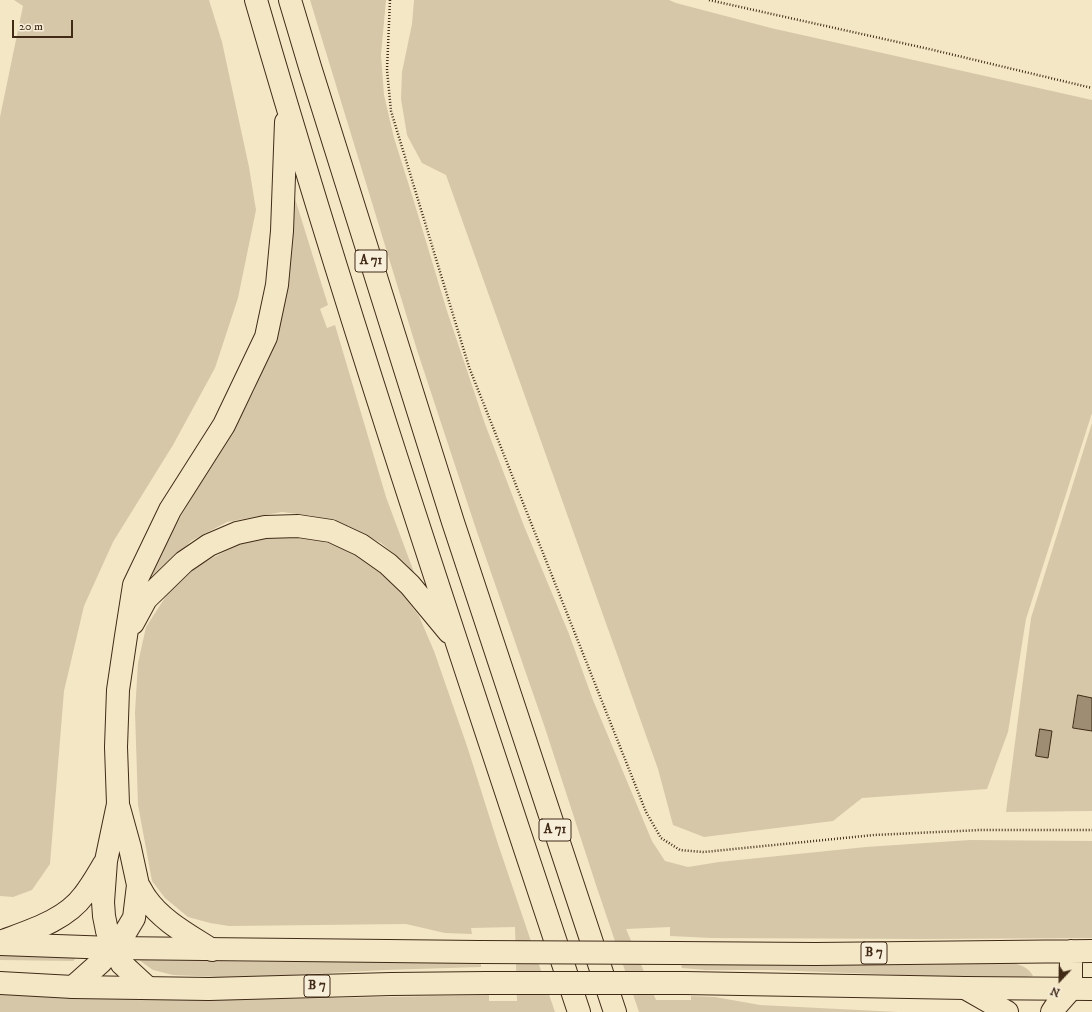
<!DOCTYPE html>
<html>
<head>
<meta charset="utf-8">
<style>
  body { margin:0 }
  #map { position:relative; width:1092px; height:1012px; overflow:hidden; background:#f4e7c6; font-family:"IM FELL DW Pica",serif }
  canvas { display:block }
  .north { position:absolute; left:1040px; top:960px; width:40px; height:40px; -webkit-text-stroke:3px #f8efda; paint-order:stroke; rotate:202deg; font-size:11px; font-weight:700; line-height:16px; text-align:center; color:#412b17 }
  .north::after { content:''; display:block; margin:auto; width:14px; height:18px; background:#412b17; clip-path:polygon(50% 0,100% 100%,50% 72%,0 100%) }
  .scale { position:absolute; left:12px; top:20px; width:61px; height:18px; box-sizing:border-box; border:2px solid #412b17; border-top:0; padding-left:5px; font-size:12px; line-height:14px; white-space:nowrap; color:#412b17; -webkit-text-stroke:3px #f8efda; paint-order:stroke }
</style>
</head>
<body>
<div id="map">
<canvas width="1092" height="1012"></canvas>
<div class="north">N</div>
<div class="scale">20 m</div>
</div>
<script>
const c = document.querySelector('canvas').getContext('2d');
c.lineJoin = 'round';
function paint(path, color) { c.fillStyle = color; c.fill(path, 'evenodd'); }
function strokePath(path, color, width, dash) { c.strokeStyle = color; c.lineWidth = width; c.lineCap = dash ? 'butt' : 'round'; c.setLineDash(dash || []); c.stroke(path); }
function write(font, color, halo, rows, align = 'center') {
  c.font = font + ' "IM FELL DW Pica",serif'; c.lineWidth = 3.5; c.setLineDash([]); c.textBaseline = 'middle'; c.strokeStyle = halo; c.fillStyle = color; for (const [text, x, y, turn = 0] of rows) {
    c.save(); c.translate(x, y); c.rotate((+turn || 0) * Math.PI / 180); c.textAlign = isNaN(turn) ? turn : align; if (halo) c.strokeText(text, 0, 0); c.fillText(text, 0, 0); c.restore();
  }
}
const green = new Path2D(`
  M14 0H209L222 42 249 167 256 210 238 298 215 368 173 445 113 542 84 606 64 691 50 864 32 890 13 897 0 896V117L23 6Z
  M310 0H386L381 55 384 95 394 138 412 195 447 311 485 424 524 526 569 634 593 700 652 841 665 861 688 867 719 862 866 847 970 840 1092 841V938L925 939 711 938 670 936V927L626 929 656 1000H691V996L715 997 760 1005 898 1012H639L596 885 545 728 477 532 417 350Z
  M414 0H669L676 3 771 28 1092 100V413L1026 619 1008 732 987 789 862 798 833 821 704 837 673 825 658 769 446 175 422 163 407 135 401 99 402 72 412 24Z
  M293 192 328 305 320 309 327 328 335 325 386 497 415 575 404 562 381 543 348 526 313 516 282 512 227 522 191 541 154 579 146 585 163 546 231 432 254 391 275 332Z
  M1092 423V811L1006 812 1031 618Z
  M279 535 319 540 345 549 374 565 396 586 419 616 434 651 467 746 498 844 555 1012H0V995L280 999 489 995V1001H517L515 927 471 928 472 934 445 933 406 924 229 926 210 923 188 917 165 898 152 881 138 805 135 712 138 663 146 627 168 593 197 566 243 542Z
  M0 954 76 958 73 961 0 960Z
  M142 958 160 960 279 962 434 961 481 963V967L385 970 272 976 220 977 173 975 153 970 139 960Z
  M984 962C1000 963 1024 959 1033 976L1026 977 928 976 771 970H706L682 968 681 963 920 965Z`);
const building = new Path2D(`
  M1078 695 1092 698V731L1073 728Z
  M1040 729 1052 731 1048 758 1036 756Z`);
const path = new Path2D(`
  M390 0 387 70 391 111 469 367 646 812 661 838 680 850 704 852 874 835 980 830H1092
  M709 0 929 49 1092 88`);
const major = new Path2D(`
  M0 944 113 948 479 952
  M676 953 815 954 1092 951
  M0 983 73 987 209 989 391 984 487 983
  M685 983 965 988 1092 989
  M1071 989V951`);
const highway = new Path2D(`
  M256 0C354 340 468 676 579 1012
  M290 0 310 67 453 522 615 1012
  M133 623 146 599 184 562 209 545 237 533 265 527 298 526 331 531 361 545 388 564 410 585 449 632
  M138 885C141 889 143 894 146 898 162 921 189 935 212 950
  M0 942C29 931 65 921 84 895 92 885 98 874 104 864
  M73 987 101 962 125 933 134 918 138 885 130 848 119 808
  M148 988 122 964 113 948 107 931 104 916 103 902 106 861 118 804 116 747 118 690 126 636 134 585 170 510 224 425 266 337 277 285 282 231 286 122
  M965 988 1007 1012
  M1052 1012 1056 1006 1071 989`);
const majorBridge = new Path2D(`
  M479 952 676 953
  M487 983H685`);
const shields = [
  [371,261,32],
  [555,830,32],
  [874,953,26],
  [317,986,26]
];
const shieldNames = [
  ["A 71",371,261],
  ["A 71",555,830],
  ["B 7",874,953],
  ["B 7",317,986]
];
paint(green, '#d6c7a8');
paint(building, '#9e8d72');
strokePath(building, '#412b17', 1);
strokePath(major, '#412b17', 24);
strokePath(highway, '#412b17', 24);
strokePath(path, '#412b17', 2.5, [1, 2]);
strokePath(major, '#f4e7c6', 22);
strokePath(highway, '#f4e7c6', 22);
strokePath(majorBridge, '#412b17', 24, []);
strokePath(majorBridge, '#f4e7c6', 22);
for (const [x, y, w] of shields) { const box = new Path2D(); box.roundRect(x - w / 2, y - 11, w, 22, 3); c.fillStyle = '#f8efda'; c.fill(box); strokePath(box, '#412b17', 1); }
write('bold 13px', '#412b17', null, shieldNames);
</script>
</body>
</html>
